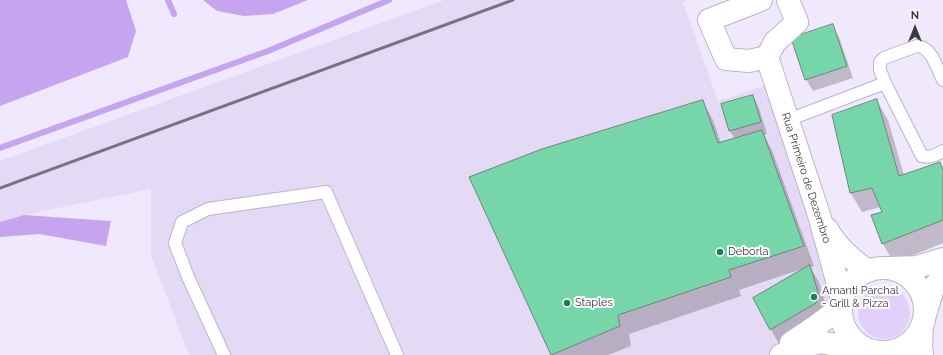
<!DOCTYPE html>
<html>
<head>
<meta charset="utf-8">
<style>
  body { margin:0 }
  #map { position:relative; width:943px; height:355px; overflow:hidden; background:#f0e8fc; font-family:Raleway,sans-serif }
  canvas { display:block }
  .north { position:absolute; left:895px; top:8px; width:40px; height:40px; -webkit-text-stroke:3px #fff; paint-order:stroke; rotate:0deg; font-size:11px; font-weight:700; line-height:16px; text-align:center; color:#3a373e }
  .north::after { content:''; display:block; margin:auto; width:14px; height:18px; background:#3a373e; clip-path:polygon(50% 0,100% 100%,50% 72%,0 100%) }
</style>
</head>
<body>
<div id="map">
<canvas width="943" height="355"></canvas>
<div class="north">N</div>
</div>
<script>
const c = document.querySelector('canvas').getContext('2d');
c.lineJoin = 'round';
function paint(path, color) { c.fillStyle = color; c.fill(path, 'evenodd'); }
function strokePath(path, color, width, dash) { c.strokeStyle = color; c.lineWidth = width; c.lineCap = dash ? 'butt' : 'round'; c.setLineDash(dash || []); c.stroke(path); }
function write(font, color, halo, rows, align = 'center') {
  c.font = font + ' Raleway,sans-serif'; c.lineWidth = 4; c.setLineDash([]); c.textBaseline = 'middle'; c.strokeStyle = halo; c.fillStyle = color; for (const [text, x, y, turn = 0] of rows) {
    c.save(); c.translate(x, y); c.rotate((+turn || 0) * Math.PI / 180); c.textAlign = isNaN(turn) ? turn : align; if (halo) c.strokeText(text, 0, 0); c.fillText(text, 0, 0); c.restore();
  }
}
const built = new Path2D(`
  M444 0H687L683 3 718 101 775 82 836 306 815 327 770 355H189L151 255V189L24 215 0 222V161Z`);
const green = new Path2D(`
  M858 313a26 26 0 1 1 52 0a26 26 0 1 1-52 0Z`);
const water = new Path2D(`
  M0 0H126L136 31 128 57 0 106Z
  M203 0H308L273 14 244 16 217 11Z
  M24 215 111 221 106 246 39 234 0 237V222Z`);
const shadow = new Path2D(`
  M832 25 839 37 853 78 813 91 806 79Z
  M753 96 759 108 767 134 764 135 772 150 814 266 810 267 819 282 827 309 780 346 754 298 802 269 739 290 741 296 629 334 631 346 608 355H552L470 177 702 101 713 120 721 143 735 139 730 131 722 105Z
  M877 101 888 120 904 175 943 170V243L894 263 883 244 872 216 883 212 881 207 862 212 850 192Z`);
const stream = new Path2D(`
  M168 0 174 14
  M0 148 268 51 389 0`);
const building = new Path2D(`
  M833 24 847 66 805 80 791 38Z
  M753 95 761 122 729 131 721 104Z
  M877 99 899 176 940 162 943 170V220L882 244 871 215 882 212 872 188 850 193 832 115Z
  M703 100 718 143 762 130 804 246 729 270 731 277 618 315 620 326 551 355 469 177 542 149Z
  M810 265 818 292 816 303 770 330 753 298Z`);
const service = new Path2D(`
  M885 83 880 70V62L884 58 917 46C932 47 937 69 943 80
  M788 120 885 83 922 156C930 158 936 155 943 151
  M224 355 188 277 175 243 182 222 208 209 326 192 397 355`);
const minor = new Path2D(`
  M761 0 709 20 726 59 749 61 767 57
  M788 0 797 22 775 42 767 57 819 215 842 299
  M827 229C837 247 852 260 868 271
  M922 355 921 346 922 326`);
const secondary = new Path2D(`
  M841 310a42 42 0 1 1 84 0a42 42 0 1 1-84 0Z
  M889 268 917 267 943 259
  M925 315 933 288 943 276
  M791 343 815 327 840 308
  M781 355 819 342 868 350`);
const rail = new Path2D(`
  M0 188 513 0`);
const markers = [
  [720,252,4,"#1a7f58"],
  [814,297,4,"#1a7f58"],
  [567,303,4,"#1a7f58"]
];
const streetNames = [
  ["Rua Primeiro de Dezembro",806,178,72]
];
const poiNames = [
  ["Deborla",728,252],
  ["Amanti Parchal",822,291],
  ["- Grill & Pizza",822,304],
  ["Staples",575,303]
];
paint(built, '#e5daf5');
paint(green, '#e2d0fb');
paint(water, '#c6a4f0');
paint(shadow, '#0003');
strokePath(stream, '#c6a4f0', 6);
paint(building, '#77d6a9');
strokePath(building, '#71847a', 1);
strokePath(service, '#bcb4c7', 14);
strokePath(minor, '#bcb4c7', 24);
strokePath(secondary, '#bcb4c7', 24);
strokePath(service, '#fff', 12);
strokePath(minor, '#fff', 22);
strokePath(secondary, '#fff', 22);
strokePath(rail, '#78747f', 3);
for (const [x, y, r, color] of markers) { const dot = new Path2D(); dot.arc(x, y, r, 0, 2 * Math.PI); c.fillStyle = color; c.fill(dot); strokePath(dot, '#fff', 1.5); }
write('11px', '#3a373e', '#fff', streetNames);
write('11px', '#3a373e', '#fff', poiNames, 'left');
</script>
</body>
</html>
